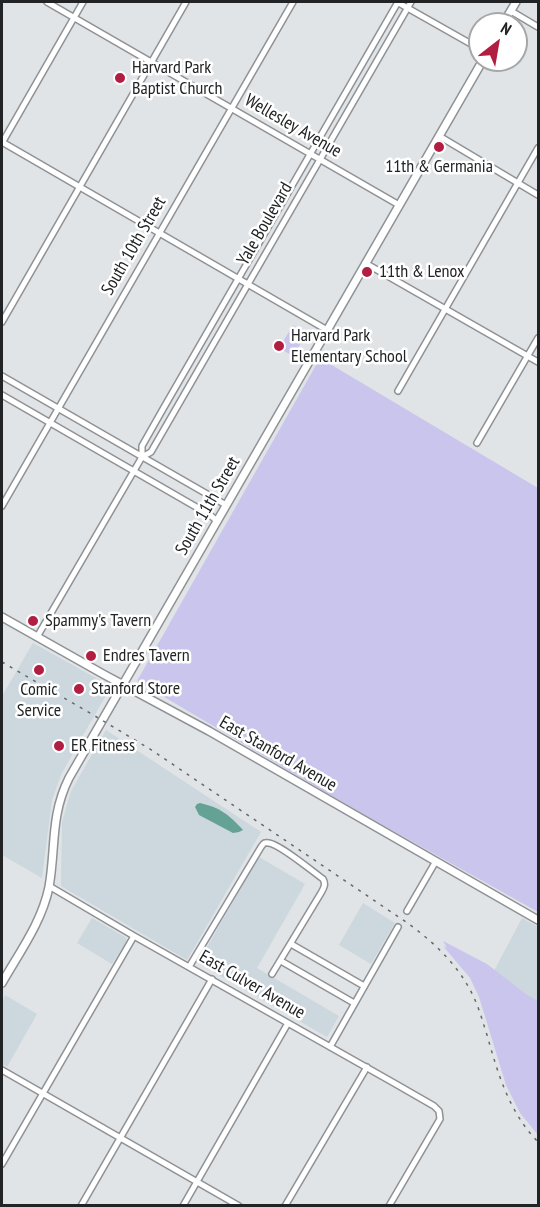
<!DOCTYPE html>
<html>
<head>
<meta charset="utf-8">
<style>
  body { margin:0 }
  #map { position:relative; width:540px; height:1207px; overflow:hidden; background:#e0e4e7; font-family:"PT Sans Narrow",sans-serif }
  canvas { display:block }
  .frame { position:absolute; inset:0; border:3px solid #222324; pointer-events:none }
  .north { position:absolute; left:468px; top:12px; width:60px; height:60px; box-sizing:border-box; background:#fff; border:2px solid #a7a7a7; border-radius:50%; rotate:31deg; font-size:16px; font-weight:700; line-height:24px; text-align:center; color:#222324 }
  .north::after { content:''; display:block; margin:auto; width:21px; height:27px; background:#b11e41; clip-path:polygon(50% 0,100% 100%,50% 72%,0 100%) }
</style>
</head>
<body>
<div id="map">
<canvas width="540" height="1207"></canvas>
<div class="frame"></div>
<div class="north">N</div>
</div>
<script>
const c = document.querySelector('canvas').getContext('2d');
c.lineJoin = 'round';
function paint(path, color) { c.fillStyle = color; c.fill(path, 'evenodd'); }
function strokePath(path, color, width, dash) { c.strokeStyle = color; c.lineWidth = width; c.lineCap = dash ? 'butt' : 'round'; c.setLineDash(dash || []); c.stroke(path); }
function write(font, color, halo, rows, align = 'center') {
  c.font = font + ' "PT Sans Narrow",sans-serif'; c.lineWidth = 5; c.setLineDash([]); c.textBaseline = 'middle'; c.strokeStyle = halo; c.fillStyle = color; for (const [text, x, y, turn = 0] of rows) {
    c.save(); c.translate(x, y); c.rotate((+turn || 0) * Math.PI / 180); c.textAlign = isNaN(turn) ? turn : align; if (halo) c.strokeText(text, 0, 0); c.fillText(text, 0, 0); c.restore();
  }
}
const built = new Path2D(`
  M33 643 105 683 108 688 107 694 82 737 61 775 52 800 42 878 2 855V696Z
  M106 730 261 832 187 960 61 886 62 822 71 791Z
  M259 857 305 884 257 968 339 1016 327 1037 200 964 199 961Z
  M363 903 395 923 371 964 339 945Z
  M92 918 125 937 127 941 112 964 77 943Z
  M522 918 538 927V1015L487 984Z
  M5 995 37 1014 7 1067 2 1064V1002Z`);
const green = new Path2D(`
  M293 325 307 333 293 356 279 348Z
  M320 358 538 488V912L361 813 137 681Z
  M443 941 487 964 527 995 538 1001V1135L520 1113 506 1085 479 997 470 978 443 946 447 948Z`);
const water = new Path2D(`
  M200 803C221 808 228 814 243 830L239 832 233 833 199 815 195 807 197 804Z`);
const street = new Path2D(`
  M47 2 399 205
  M397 2 480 49
  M511 11 538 27
  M439 136 538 195
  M2 142 327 330
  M2 143 83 2
  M365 263 538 362
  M2 322 186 2
  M2 376 226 505
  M398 391 538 148
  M2 395 210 515 217 521
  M477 443 538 338
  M142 457 151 452 411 2
  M2 506 293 2
  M37 637 142 457V446L163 409 398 2
  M49 886 134 936 394 1083 434 1106 439 1111 440 1119 389 1206
  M407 911 436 861
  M291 944 364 986
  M281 961 354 1003
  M189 967 261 847C264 843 264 842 269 843 281 845 312 871 323 879 326 884 324 888 321 893L272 974
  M330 1047 398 927
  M2 1070 239 1206
  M2 1164 134 936
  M81 1206 212 979
  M183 1206 288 1023
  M285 1206 367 1067`);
const secondary = new Path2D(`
  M503 24 516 2
  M2 617 103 674 209 731 538 920
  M2 983C19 953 42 922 49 887 56 848 50 816 69 778L483 60`);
const rail = new Path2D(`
  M2 662 95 716 150 749 409 924C437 945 461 968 475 1000 480 1011 483 1023 487 1035 498 1074 509 1112 538 1142`);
const markers = [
  [120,78,6,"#b11e41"],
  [439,147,6,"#b11e41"],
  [367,272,6,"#b11e41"],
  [279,346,6,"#b11e41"],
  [33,621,6,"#b11e41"],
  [91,656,6,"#b11e41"],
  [39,670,6,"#b11e41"],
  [79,689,6,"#b11e41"],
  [59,746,6,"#b11e41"]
];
const poiNames = [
  ["Harvard Park",132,68],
  ["Baptist Church",132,89],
  ["11th & Germania",439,167,"center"],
  ["11th & Lenox",379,272],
  ["Harvard Park",291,336],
  ["Elementary School",291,357],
  ["Spammy's Tavern",45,621],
  ["Endres Tavern",103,656],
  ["Stanford Store",91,689],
  ["Comic",39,690,"center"],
  ["Service",39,711,"center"],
  ["ER Fitness",71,746]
];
const streetNames = [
  ["Wellesley Avenue",293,126,30],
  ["Yale Boulevard",265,224,-60],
  ["South 10th Street",134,246,-60],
  ["South 11th Street",208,506,-60],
  ["East Stanford Avenue",278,754,30],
  ["East Culver Avenue",252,985,30]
];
paint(built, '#cdd7de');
paint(green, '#cac5ed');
paint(water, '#65a296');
strokePath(street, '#8f9295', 8);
strokePath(secondary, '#8f9295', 10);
strokePath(street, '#fff', 5);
strokePath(secondary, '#fff', 7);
strokePath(rail, '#66686a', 1.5, [3, 6]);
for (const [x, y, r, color] of markers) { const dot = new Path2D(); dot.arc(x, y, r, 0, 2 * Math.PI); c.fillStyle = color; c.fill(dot); strokePath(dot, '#fff', 2); }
write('18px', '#222324', '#fff', poiNames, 'left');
write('18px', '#222324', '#fff', streetNames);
</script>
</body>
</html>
